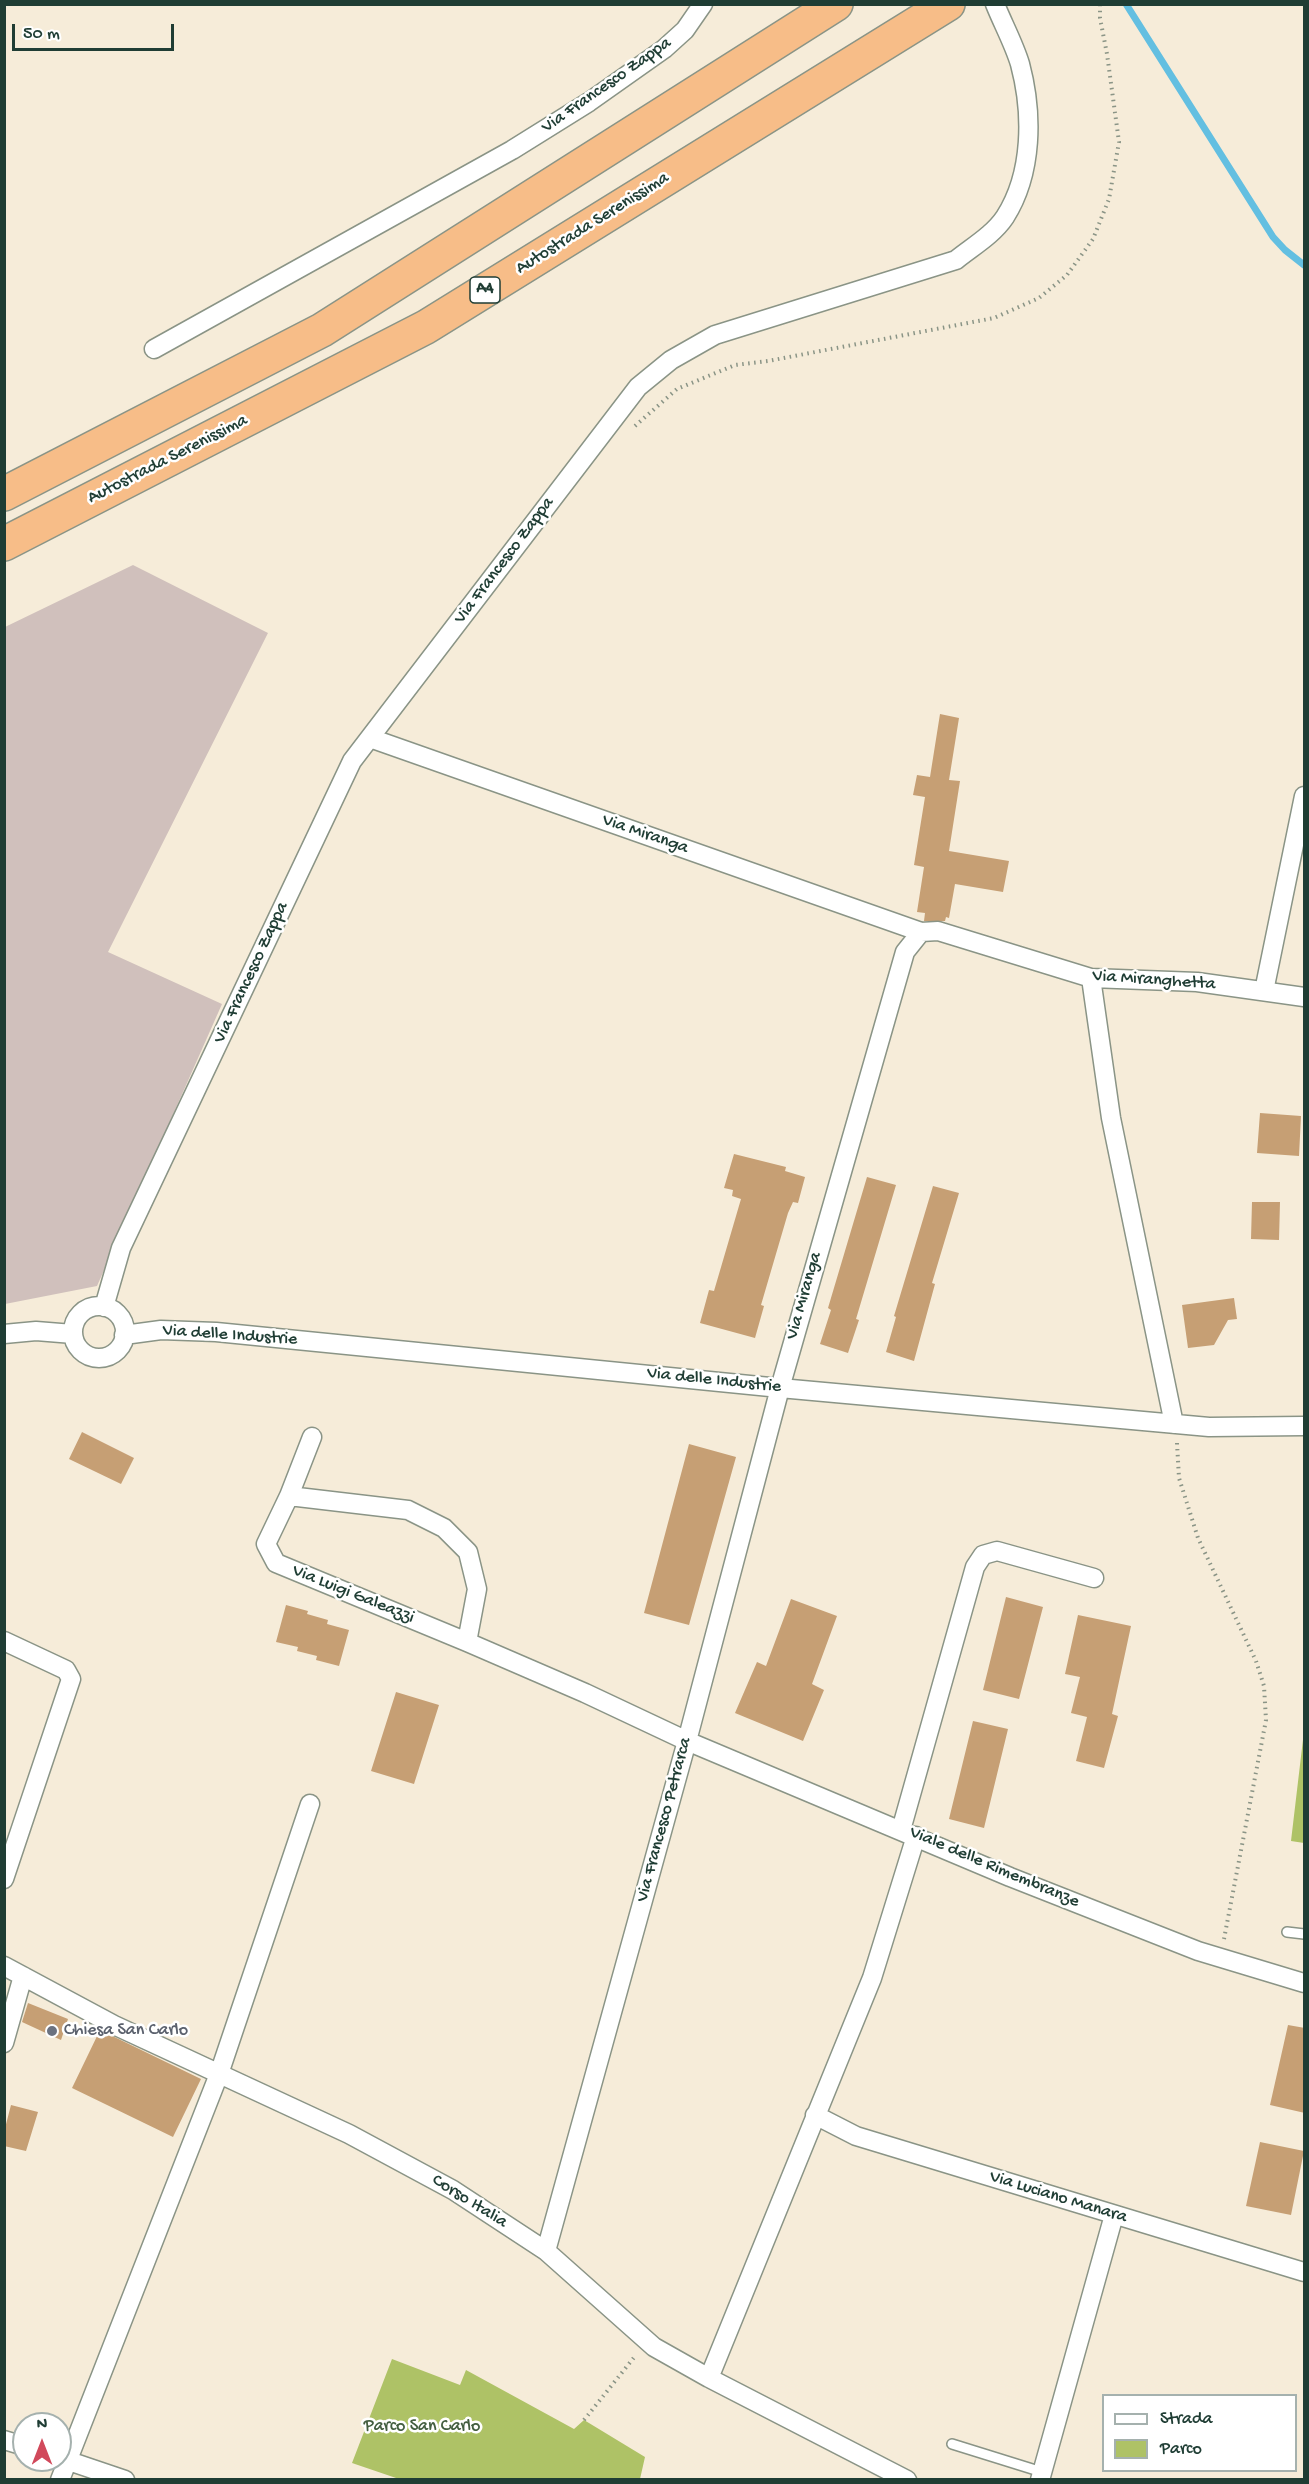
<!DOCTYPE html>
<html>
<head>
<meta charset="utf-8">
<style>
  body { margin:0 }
  #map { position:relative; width:1309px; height:2484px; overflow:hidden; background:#f6ecd9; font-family:"Gochi Hand",sans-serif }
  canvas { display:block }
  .frame { position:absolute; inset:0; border:6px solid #1f3d34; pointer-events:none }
  .legend { position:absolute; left:1102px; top:2394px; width:195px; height:78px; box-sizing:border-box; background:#fff; border:2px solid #a5b1ae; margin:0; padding:8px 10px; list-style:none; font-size:18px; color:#1f3d34 }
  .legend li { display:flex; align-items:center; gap:12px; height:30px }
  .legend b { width:30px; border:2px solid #a5b1ae }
  .north { position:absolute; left:12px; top:2412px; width:60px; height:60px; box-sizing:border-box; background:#fff; border:2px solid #a5b1ae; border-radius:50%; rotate:0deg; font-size:16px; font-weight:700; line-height:24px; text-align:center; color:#1f3d34 }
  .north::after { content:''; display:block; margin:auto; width:21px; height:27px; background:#d1495b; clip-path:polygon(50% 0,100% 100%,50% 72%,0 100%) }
  .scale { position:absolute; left:12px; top:24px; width:162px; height:27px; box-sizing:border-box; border:3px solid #1f3d34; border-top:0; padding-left:8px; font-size:18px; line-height:21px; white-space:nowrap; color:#1f3d34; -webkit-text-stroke:4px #fff; paint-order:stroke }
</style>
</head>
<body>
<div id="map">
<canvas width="1309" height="2484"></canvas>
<div class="frame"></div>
<ul class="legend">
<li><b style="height:8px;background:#fff"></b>Strada</li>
<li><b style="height:16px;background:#aec266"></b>Parco</li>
</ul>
<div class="north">N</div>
<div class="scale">50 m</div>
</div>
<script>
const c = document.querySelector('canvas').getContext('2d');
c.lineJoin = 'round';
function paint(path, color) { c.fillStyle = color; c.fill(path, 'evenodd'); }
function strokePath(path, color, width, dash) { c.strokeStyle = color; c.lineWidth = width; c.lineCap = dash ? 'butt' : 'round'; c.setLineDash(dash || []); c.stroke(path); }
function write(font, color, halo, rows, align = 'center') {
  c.font = font + ' "Gochi Hand",sans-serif'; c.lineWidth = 5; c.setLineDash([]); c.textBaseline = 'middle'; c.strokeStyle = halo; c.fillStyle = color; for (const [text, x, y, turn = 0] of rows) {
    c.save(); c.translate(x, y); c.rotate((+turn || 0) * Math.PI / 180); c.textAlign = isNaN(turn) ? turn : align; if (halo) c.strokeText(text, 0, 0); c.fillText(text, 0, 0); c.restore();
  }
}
const industrial = new Path2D(`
  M133 565 268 633 108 952 222 1004 97 1286 5 1304V627Z`);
const green = new Path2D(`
  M1304 1731V1843L1291 1841Z
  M392 2359 460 2385 466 2370 574 2429 584 2420 645 2457 640 2479H399L352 2463Z`);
const stream = new Path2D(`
  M1126 4 1273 237 1285 250 1304 265`);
const building = new Path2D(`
  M940 714 959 718 949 780 960 781 949 851 1009 861 1003 892 955 884 949 918 946 917 945 921H924L925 913 917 912 924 867 914 865 925 797 913 795 917 775 930 777Z
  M1260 1113 1301 1116 1299 1156 1257 1153Z
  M734 1154 786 1167 785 1171 805 1177 798 1203 793 1202 788 1213 761 1305 764 1306 755 1338 700 1323 709 1290 714 1291 741 1199 732 1196 733 1190 724 1188Z
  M867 1177 896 1185 856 1319 859 1320 848 1353 820 1344 831 1310 828 1308Z
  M933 1186 959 1193 932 1283 935 1284 914 1361 886 1352 896 1317 894 1316Z
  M1252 1202H1280L1279 1240 1251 1239Z
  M1234 1298 1237 1319 1228 1320 1214 1345 1188 1348 1182 1305Z
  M82 1432 134 1458 121 1484 69 1459Z
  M689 1444 736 1457 689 1625 644 1613Z
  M1006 1597 1043 1607 1019 1699 983 1690Z
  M791 1599 837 1616 812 1684 824 1690 803 1741 735 1713 757 1662 766 1666Z
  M286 1605 308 1611 307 1614 328 1620 327 1624 349 1630 339 1666 316 1660 317 1656 297 1651 298 1647 276 1642Z
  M1078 1615 1131 1626 1112 1714 1118 1716 1104 1768 1076 1761 1087 1717 1071 1713 1080 1677 1065 1674Z
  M396 1692 439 1705 414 1784 371 1771Z
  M973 1721 1008 1729 984 1828 949 1819Z
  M28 2003 68 2019 61 2040 22 2022Z
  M1288 2025 1305 2028V2113L1270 2105Z
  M100 2030 201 2079 173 2137 72 2088Z
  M11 2105 38 2112 26 2151 4 2146V2132Z
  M1260 2142 1304 2151 1291 2215 1246 2206Z`);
const path = new Path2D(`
  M635 426 677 389 735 365 768 361 994 318 1039 298 1067 275 1093 239 1109 199 1119 142 1107 54 1100 18V4
  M1177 1443 1179 1478 1198 1538 1256 1661 1264 1686 1266 1720 1224 1939
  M584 2420 636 2355`);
const lane = new Path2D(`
  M1287 1932 1304 1934
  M952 2444 1042 2472`);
const street = new Path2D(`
  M154 349 512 150 589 102 664 49 685 30 703 4
  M370 738 921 932
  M1091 978 1111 1118 1174 1424
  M1264 991 1304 796
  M73 1332a26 26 0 1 1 52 0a26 26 0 1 1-52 0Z
  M104 1307 121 1248 352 761 638 387 671 360 715 335 956 260C972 247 993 235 1005 217 1033 173 1033 113 1020 64 1014 44 1003 24 995 4
  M4 1334 36 1331 73 1334
  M124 1335 161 1330 216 1332 780 1388 1209 1427 1304 1426
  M312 1437 289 1496 266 1544 276 1563 467 1642 585 1693 687 1741 1010 1877 1198 1951 1304 1983
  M289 1496 408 1510 444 1528 468 1552 477 1589 467 1642
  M4 1641 66 1670 71 1679 4 1879
  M901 1830 975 1567 983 1555 997 1551 1094 1578
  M4 1966 114 2025 349 2134 453 2190 546 2251 654 2347 709 2378 907 2480
  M4 2043 23 1976
  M815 2115 856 2136 1304 2272
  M546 2251 687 1741 780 1388 905 952 921 932 938 931 1091 978 1197 982 1304 997
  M709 2378 872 1978 916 1836
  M4 2440 24 2446
  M60 2458 125 2480
  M60 2480 219 2074 310 1804
  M1040 2480 1114 2215`);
const highway = new Path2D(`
  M4 494 322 330 836 4
  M4 544 426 327 948 4`);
const markers = [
  [52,2031,6,"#6b7280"]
];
const shields = [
  [485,290,30]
];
const shieldNames = [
  ["A4",485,290]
];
const streetNames = [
  ["Via Francesco Zappa",607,86,-35],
  ["Autostrada Serenissima",593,224,-32],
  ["Autostrada Serenissima",168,460,-27],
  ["Via Francesco Zappa",505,561,-53],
  ["Via Miranga",645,835,19],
  ["Via Francesco Zappa",252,973,-65],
  ["Via Miranghetta",1154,981,4],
  ["Via Miranga",805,1296,-74],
  ["Via delle Industrie",230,1336,4],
  ["Via delle Industrie",714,1381,6],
  ["Via Luigi Galeazzi",353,1595,22],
  ["Via Francesco Petrarca",665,1820,-75],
  ["Viale delle Rimembranze",994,1868,23],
  ["Via Luciano Manara",1058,2198,17],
  ["Corso Italia",469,2202,32]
];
const worshipNames = [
  ["Chiesa San Carlo",64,2031]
];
const parkNames = [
  ["Parco San Carlo",422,2427]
];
paint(industrial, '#d0c0bc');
paint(green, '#aec266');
strokePath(stream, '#63bfe1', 7);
paint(building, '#c69f74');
strokePath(lane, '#8a9486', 12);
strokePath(street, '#8a9486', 21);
strokePath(highway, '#8a9486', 36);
strokePath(path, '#8a9486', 4, [1.5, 4.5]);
strokePath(lane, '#fff', 9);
strokePath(street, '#fff', 18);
strokePath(highway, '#f7bd88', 33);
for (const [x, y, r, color] of markers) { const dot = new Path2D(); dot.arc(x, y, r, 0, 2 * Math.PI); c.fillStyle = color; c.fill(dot); strokePath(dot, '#fff', 2); }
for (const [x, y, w] of shields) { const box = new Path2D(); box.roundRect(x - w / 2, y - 13, w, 26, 4.5); c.fillStyle = '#fff'; c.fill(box); strokePath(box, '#1f3d34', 1.5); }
write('bold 16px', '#1f3d34', null, shieldNames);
write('18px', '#1f3d34', '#fff', streetNames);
write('18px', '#5b616d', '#fff', worshipNames, 'left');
write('18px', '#435e40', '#fff', parkNames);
</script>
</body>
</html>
